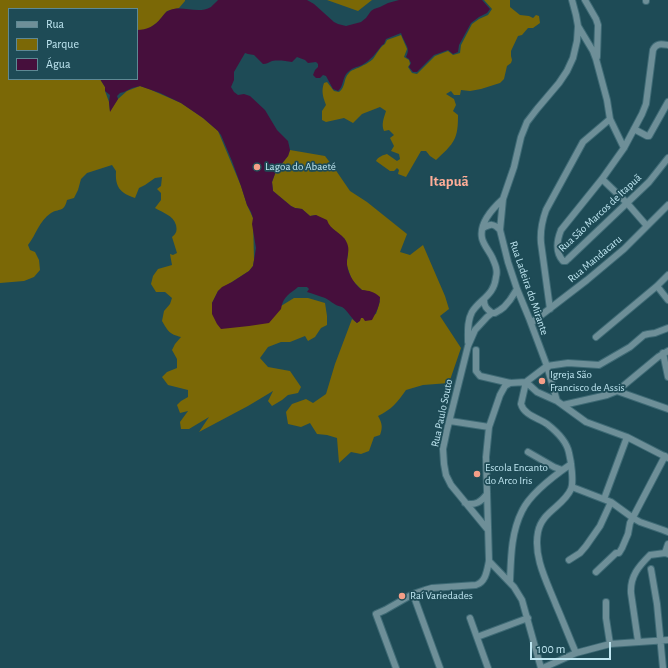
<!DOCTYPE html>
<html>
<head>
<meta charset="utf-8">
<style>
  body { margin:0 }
  #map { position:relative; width:668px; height:668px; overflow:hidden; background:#1e4b56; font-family:"Alegreya Sans",sans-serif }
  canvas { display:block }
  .legend { position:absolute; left:8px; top:8px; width:130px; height:72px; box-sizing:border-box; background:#1e4b56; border:1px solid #5e8994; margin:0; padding:5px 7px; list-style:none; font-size:12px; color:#bfe6f1 }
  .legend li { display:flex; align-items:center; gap:8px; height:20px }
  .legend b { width:20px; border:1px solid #5e8994 }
  .scale { position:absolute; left:530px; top:642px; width:81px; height:18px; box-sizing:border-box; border:2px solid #bfe6f1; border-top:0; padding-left:5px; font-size:12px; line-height:14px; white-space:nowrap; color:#bfe6f1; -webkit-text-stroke:3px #1e4b56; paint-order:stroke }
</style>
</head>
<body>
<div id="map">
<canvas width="668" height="668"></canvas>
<ul class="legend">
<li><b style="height:5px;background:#6e8f98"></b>Rua</li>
<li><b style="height:11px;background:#7b6806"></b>Parque</li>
<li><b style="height:11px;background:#460f3c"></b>Água</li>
</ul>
<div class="scale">100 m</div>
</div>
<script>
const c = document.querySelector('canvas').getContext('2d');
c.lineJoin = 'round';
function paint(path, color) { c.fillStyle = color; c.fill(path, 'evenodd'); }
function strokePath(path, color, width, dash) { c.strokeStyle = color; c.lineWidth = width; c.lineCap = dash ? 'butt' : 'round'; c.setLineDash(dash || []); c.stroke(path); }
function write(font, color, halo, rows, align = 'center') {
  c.font = font + ' "Alegreya Sans",sans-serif'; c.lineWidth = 3.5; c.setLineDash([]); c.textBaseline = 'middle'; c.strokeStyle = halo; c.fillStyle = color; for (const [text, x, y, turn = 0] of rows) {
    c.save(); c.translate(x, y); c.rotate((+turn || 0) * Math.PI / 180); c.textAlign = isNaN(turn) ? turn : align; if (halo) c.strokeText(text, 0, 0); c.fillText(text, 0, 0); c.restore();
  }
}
const green = new Path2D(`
  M0 0H185V1L179 8 167 11 159 21 150 28 144 30H137V9H9V79H100L105 87V91L109 102 110 111 118 99 127 91 140 86 149 89 181 103 203 118 218 131 241 186 247 205 253 218 254 260 253 266 249 271 218 291 212 303 281 306 294 298H308L325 303 327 316V325L321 328 315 337 308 341 305 336 290 342H281L268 347 260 358 268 367 290 371 301 387 298 393 288 395 282 400 272 406 268 401 273 391 248 406 199 432 209 417 189 429H181L180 422 188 411 180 413 177 405 181 401 188 397V390L168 385 162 377 167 372 177 368V359L172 350 175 344 181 337C169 334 168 331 162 321L164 311 170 304 172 298 165 292H156L151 284 153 276 158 269 172 265 170 254 173 255 177 253 172 237C177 233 177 230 176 225 173 215 163 213 155 208L161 200V193L157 189 161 186 162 177 155 178 145 185 139 188 135 198C120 193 115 187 116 171L112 165 87 173 81 179 78 190 74 198 67 200C64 213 59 208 51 213 39 221 36 235 28 245L30 250 35 252 39 260 40 270 34 277 24 281 0 283Z
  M327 0H372L358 11Z
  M484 0H510V7L520 15 529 16 533 18 536 15 539 16 540 23 533 28H528L522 35 518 36 511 51V56L512 60 511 63 507 66 504 79 500 83 481 89 470 91 461 90 460 95H454L451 91 446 94 454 99 456 105 453 111 458 115C458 122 458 131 455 138 451 147 442 154 436 160L430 156 426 151H421L406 177 398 174 399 170 397 168 394 171H390L376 161C378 157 383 155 387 154L397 161 400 159 399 154 391 151 394 146 390 138 394 135 389 130 384 131C381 124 384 118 386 111L380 107 362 114 353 123 344 118 326 122 322 120V111L326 105C323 97 321 91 324 83L327 82 334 91 339 92C346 87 343 79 349 73 351 70 356 69 360 67 364 65 370 62 373 59 377 54 379 48 385 44L387 40 401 35 407 49 404 57 409 60 410 64 408 67 412 73 417 74 435 56 448 51 453 55 460 53 461 45 472 24 479 19 488 15 492 9Z
  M290 150 325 156 337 172 350 191 367 202 407 234 400 252 410 255 423 245 445 296 449 309 440 316 461 348 449 383 423 385 406 390C397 403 392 409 378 416 382 423 383 427 380 435L374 437 369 451 361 454 351 452 339 463 337 438 327 435 317 434 310 423 301 427 288 424 286 412 292 404 306 399 313 403 326 394 335 364 352 319 357 323 361 318 376 314 380 301 366 291 362 290 352 280 347 266V261L348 253 345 239 316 215 310 216 302 209 295 208 291 206 273 191 272 182 276 171 288 156Z`);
const water = new Path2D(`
  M218 0H307L314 4 334 22 338 24 346 26 361 22 366 18 371 11 374 9 380 7 388 3 399 0H482L490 9 487 13 479 17 471 23 459 45 458 52 453 54 448 50 434 55 417 72H413L409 67 411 63 409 59 406 57C410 49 407 47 404 40 403 38 402 36 401 33L386 39 384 44 382 45C376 53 371 60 362 65 357 67 352 68 348 72 342 77 344 86 338 91L333 89 326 76 323 75 320 78H316L313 75 315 70 318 67V64L316 62 308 63 305 60 297 57 292 62C286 61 279 60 272 61 269 62 267 64 263 64L254 55 248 54 245 53 234 72V80L231 87 234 92 238 95 244 94 250 96 265 110 277 130 288 141 290 150 288 156 276 171 272 182 273 191 291 206 295 208 302 209 310 216 316 215 327 220C330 230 342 233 346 241 350 248 348 253 347 260 346 271 353 283 362 290 370 291 373 291 380 297 380 305 376 313 372 320L365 321 363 318H361L360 321 357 323C351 318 347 310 342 307 340 306 337 306 336 305 331 302 327 298 322 297 317 295 313 294 307 292L309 289 307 287H298C290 294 283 296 281 309L269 323 249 326 221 329 217 324 212 314V303L218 291 222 287 232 282 249 271 253 266 256 248 252 224 253 218 251 212 247 205 241 186 232 161 221 135 218 131 203 118 181 103 160 93 140 86 132 88 124 92 120 93 117 96 118 99 110 112 109 102 110 95 105 91V87L100 79H137V30C147 30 155 26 161 18 163 16 165 12 168 11 181 4 197 15 211 7 213 5 216 2 218 0Z`);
const minor = new Path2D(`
  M572 0 576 15 578 26 577 41 573 58 567 71 559 83 537 109 527 122 521 137 514 167 503 199 500 230 508 262 517 289 529 318 547 366 557 401 586 422 627 437 668 458
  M585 0 596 19 598 25 597 57
  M646 0V1
  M578 26 593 51 596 59 607 100 610 119 624 148
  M668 45C661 44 656 43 653 50L646 104 642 114 624 148 602 179 561 230C557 240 555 252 563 261H566L568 259 649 182 668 158
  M634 129 647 136H649L668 102
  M602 179 627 203 647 226
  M483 228C491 224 493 223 500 230
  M657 286 668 300
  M484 300C484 307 487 309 492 313
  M550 309 541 243C540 231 542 221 546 210L583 142 610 119
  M531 323 587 280 624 249 668 205
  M596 337 657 286 668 275
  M468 342C468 332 467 321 472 312 480 299 494 296 496 277 498 270 495 264 492 257 489 251 483 244 482 238 479 223 493 208 503 199
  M476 350V371L480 376 510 383 526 382 537 392 557 401
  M663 353 668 377
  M526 382 521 404C524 415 538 418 547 424 556 431 567 442 569 453 571 461 574 482 571 489 564 506 542 511 538 532 533 557 547 582 556 605 563 621 569 637 576 653
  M526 382 547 366 568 363 599 365 630 347 644 335 648 334 655 333 668 328
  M617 391 668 409
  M563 405 607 395 617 391 658 357 668 351
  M450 421 489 427
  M528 452 554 467 562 470
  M572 487 611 502 633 518 640 522 663 530 668 532
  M604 499 627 437
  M465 503C475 506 481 502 487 494
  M488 530 451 485 446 475 444 464 443 449 447 430 468 346 475 330 487 317 492 313H495L500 310 504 307 510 300 517 289
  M665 553 668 544
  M569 560 580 553 586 546 600 526 611 502
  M489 561 514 587 522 600 541 668
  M651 569 657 604 663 668
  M596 572 616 553H619L622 548 628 534 630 523 665 456
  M510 581C511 557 511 533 522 511 530 494 555 475 571 464
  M413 594 440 668
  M606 602V618L610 644
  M470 618 488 668
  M477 637 528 618
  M638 641 631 593C630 576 639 566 650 555L665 553 668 554
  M396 668 376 614 385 610 413 594 425 590 432 588 476 585C486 582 487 570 489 561L486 457 489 427 500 395 505 386 510 383
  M543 668 576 653 610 644 668 640`);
const markers = [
  [257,167,4,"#f49e87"],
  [542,381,4,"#f49e87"],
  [477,474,4,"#f49e87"],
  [402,596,4,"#f49e87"]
];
const poiNames = [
  ["Lagoa do Abaeté",265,167],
  ["Igreja São",550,375],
  ["Francisco de Assis",550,388],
  ["Escola Encanto",485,468],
  ["do Arco Iris",485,481],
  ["Raí Variedades",410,596]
];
const streetNames = [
  ["Rua São Marcos de Itapuã",600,213,-43],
  ["Rua Mandacaru",595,259,-40],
  ["Rua Ladeira do Mirante",529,288,71],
  ["Rua Paulo Souto",442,413,-78]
];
const districtNames = [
  ["Itapuã",449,181]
];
paint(green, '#7b6806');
paint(water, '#460f3c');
strokePath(minor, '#3e6a75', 8);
strokePath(minor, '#6e8f98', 6);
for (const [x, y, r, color] of markers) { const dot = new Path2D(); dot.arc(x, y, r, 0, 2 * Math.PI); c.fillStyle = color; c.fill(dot); strokePath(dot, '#1e4b56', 1.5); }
write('11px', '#bfe6f1', '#1e4b56', poiNames, 'left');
write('11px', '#bfe6f1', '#1e4b56', streetNames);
write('bold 15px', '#ffae98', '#1e4b56', districtNames);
</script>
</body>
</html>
